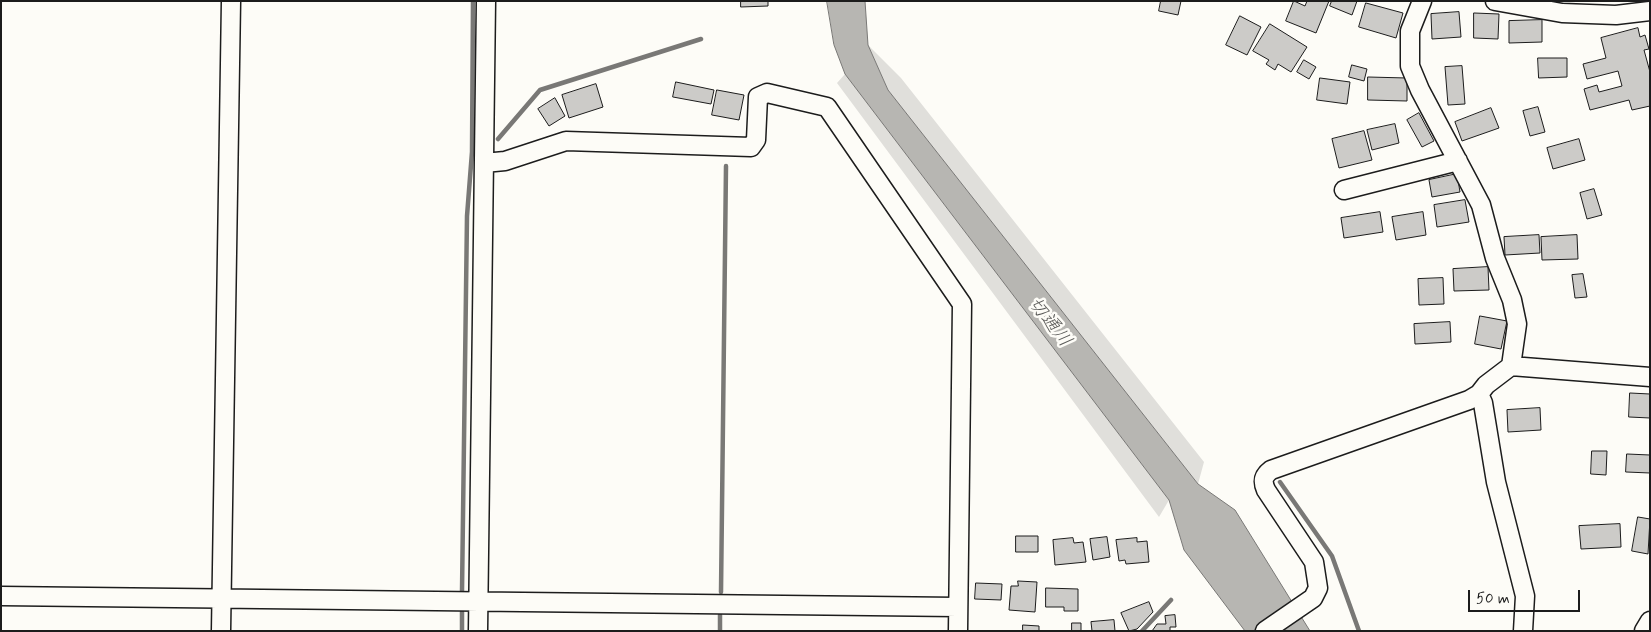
<!DOCTYPE html>
<html>
<head>
<meta charset="utf-8">
<style>
  body { margin:0 }
  #map { position:relative; width:1651px; height:632px; overflow:hidden; background:#fdfcf7; font-family:Mynerve,sans-serif }
  canvas { display:block }
  .frame { position:absolute; inset:0; border:2px solid #1c1c1c; pointer-events:none }
  .scale { position:absolute; left:1468px; top:590px; width:112px; height:22px; box-sizing:border-box; border:2px solid #1c1c1c; border-top:0; padding-left:6px; font-size:15px; line-height:18px; white-space:nowrap; color:#1c1c1c; -webkit-text-stroke:4px #fdfcf7; paint-order:stroke }
</style>
</head>
<body>
<div id="map">
<canvas width="1651" height="632"></canvas>
<div class="frame"></div>
<div class="scale">50 m</div>
</div>
<script>
const c = document.querySelector('canvas').getContext('2d');
c.lineJoin = 'round';
function paint(path, color) { c.fillStyle = color; c.fill(path, 'evenodd'); }
function strokePath(path, color, width, dash) { c.strokeStyle = color; c.lineWidth = width; c.lineCap = dash ? 'butt' : 'round'; c.setLineDash(dash || []); c.stroke(path); }
function write(font, color, halo, rows, align = 'center') {
  c.font = font + ' Mynerve,"Klee One",sans-serif'; c.lineWidth = 5; c.setLineDash([]); c.textBaseline = 'middle'; c.strokeStyle = halo; c.fillStyle = color; for (const [text, x, y, turn = 0] of rows) {
    c.save(); c.translate(x, y); c.rotate((+turn || 0) * Math.PI / 180); c.textAlign = isNaN(turn) ? turn : align; if (halo) c.strokeText(text, 0, 0); c.fillText(text, 0, 0); c.restore();
  }
}
const green = new Path2D(`
  M868 45 901 78 1204 462 1198 484 888 90Z
  M845 74 1169 500 1159 517 837 83Z`);
const water = new Path2D(`
  M827 1H865L868 45 888 90 1198 484 1235 510 1310 631H1245L1184 550 1169 500 845 74 834 45Z`);
const stream = new Path2D(`
  M498 139 540 90 701 39
  M1280 482 1332 556 1359 631
  M462 591 467 216 472 152 473 1
  M721 592 726 166
  M462 631V612
  M720 631V615
  M1142 631 1171 600`);
const building = new Path2D(`
  M741 1H768V6L741 7Z
  M1161 1H1181L1178 15 1159 11Z
  M1294 1 1305 6 1307 1H1329L1316 33 1286 21Z
  M1332 1H1357L1352 15 1330 6Z
  M1366 3 1403 13 1396 38 1359 27Z
  M1459 12 1461 37 1432 39 1431 14Z
  M1474 13 1499 14 1498 39 1474 38Z
  M1240 16 1261 27 1247 55 1226 45Z
  M1542 20V42L1509 43V21Z
  M1270 24 1307 47 1291 72 1278 64 1275 70 1266 64 1269 60 1253 51Z
  M1638 28 1640 37 1645 35 1649 49 1644 50 1650 72V106L1632 110 1629 100 1590 110 1584 89 1597 85 1599 92 1622 86 1618 71 1587 79 1583 64 1606 58 1601 38Z
  M1538 58H1567V77L1539 78Z
  M1304 60 1316 67 1309 79 1297 72Z
  M1352 65 1367 69 1364 81 1349 77Z
  M1462 66 1465 104 1448 105 1445 67Z
  M1368 77 1407 78V101L1368 100Z
  M1320 78 1350 82 1347 104 1317 100Z
  M676 82 714 90 711 104 673 97Z
  M596 84 603 107 569 118 562 95Z
  M717 90 744 95 739 120 712 115Z
  M555 98 565 116 549 126 538 109Z
  M1538 107 1545 132 1530 136 1523 111Z
  M1491 108 1499 128 1462 141 1455 122Z
  M1419 113 1434 141 1422 147 1407 120Z
  M1395 124 1399 143 1372 150 1367 130Z
  M1364 131 1372 160 1339 168 1332 139Z
  M1579 139 1585 160 1553 169 1547 148Z
  M1457 174 1460 192 1432 197 1429 180Z
  M1594 189 1602 215 1587 219 1580 193Z
  M1465 200 1469 222 1437 227 1434 205Z
  M1380 212 1383 232 1344 238 1341 218Z
  M1423 212 1426 235 1396 240 1392 217Z
  M1539 235 1540 253 1505 255 1504 237Z
  M1577 235 1578 259 1542 260 1541 237Z
  M1488 267 1489 290 1454 291 1453 269Z
  M1583 274 1587 297 1575 298 1572 275Z
  M1443 278 1444 304 1419 305 1418 279Z
  M1480 316 1507 321 1501 349 1475 344Z
  M1450 322 1451 342 1415 344 1414 324Z
  M1630 393 1650 394V418L1629 417Z
  M1540 408 1541 430 1508 432 1507 410Z
  M1592 451H1607L1606 475 1591 474Z
  M1627 454 1650 455V473L1626 472Z
  M1638 517 1650 519 1648 554 1632 551Z
  M1620 524 1621 547 1581 549 1579 526Z
  M1016 536H1038V552H1016Z
  M1107 537 1110 557 1093 560 1090 539Z
  M1073 538 1074 543 1083 542 1086 562 1055 565 1053 540Z
  M1137 538V542L1147 541 1149 562 1126 564 1125 560 1119 561 1116 540Z
  M1018 581 1037 582 1035 612 1009 610 1011 586H1018Z
  M976 583 1002 584 1001 600 975 599Z
  M1046 588 1078 589V611H1064V607H1046Z
  M1149 602 1153 612 1137 629 1129 631 1121 613Z
  M1175 615 1176 627H1170V631H1152L1157 624H1166L1165 616Z
  M1114 620 1115 631H1092L1091 622Z
  M1072 623H1081V631H1072Z
  M1023 625 1039 626V631H1023Z`);
const minor = new Path2D(`
  M1495 1 1562 13 1616 15 1650 11
  M484 163 505 161 566 141 751 147 756 140 758 97 767 93 827 107 962 304 958 631
  M1344 190 1458 161
  M1511 366 1650 377
  M1479 394 1483 403 1496 482 1525 596 1523 631
  M1 596 957 607
  M221 631 231 1
  M478 631 486 1
  M1265 631 1313 598 1318 588 1314 562 1266 490C1262 481 1263 476 1271 470L1469 400 1479 394 1486 385 1511 366 1517 324 1512 300 1495 258 1481 205 1420 90 1410 66V31L1422 1
  M1644 631 1650 621`);
const waterNames = [
  ["切通川",1049,323,52]
];
paint(green, '#e0dfdb');
paint(water, '#b7b6b2');
strokePath(water, '#797876', 1);
strokePath(stream, '#797876', 4.5);
paint(building, '#cccbc8');
strokePath(building, '#1c1c1c', 1);
strokePath(minor, '#1c1c1c', 21);
strokePath(minor, '#fdfcf7', 18);
write('italic 19px', '#5a5a58', '#fdfcf7', waterNames);
</script>
</body>
</html>
